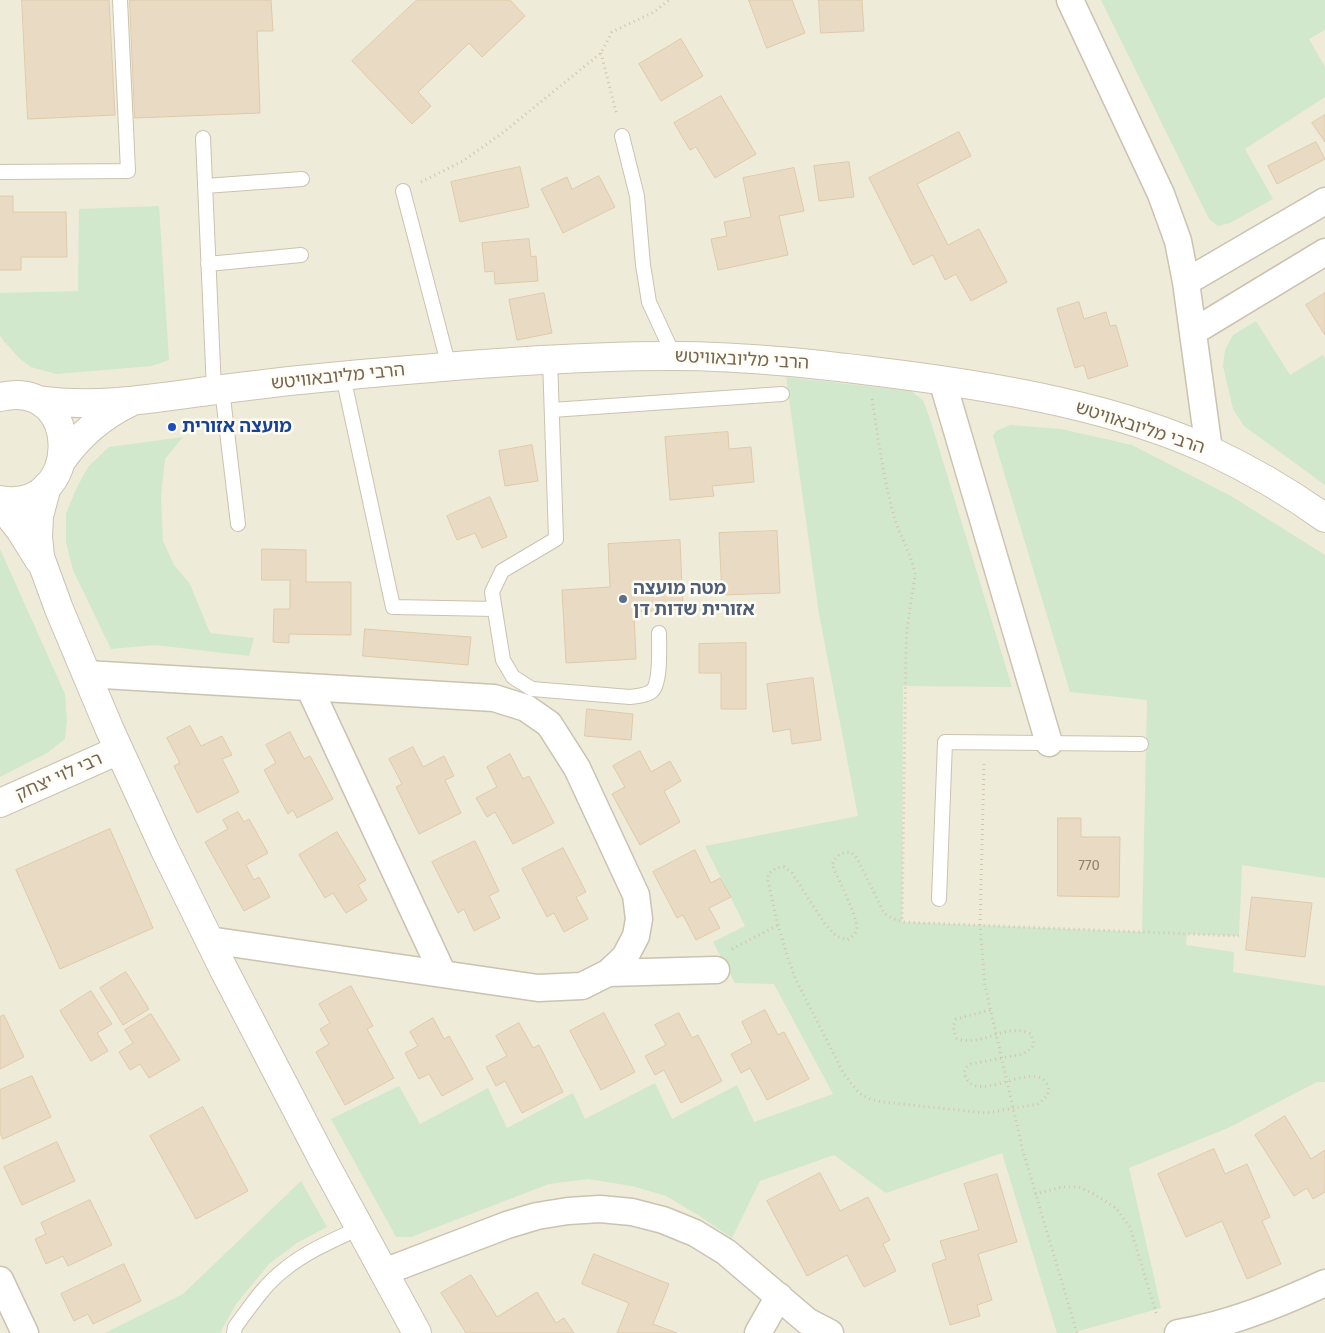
<!DOCTYPE html>
<html>
<head>
<meta charset="utf-8">
<style>
  body { margin:0 }
  canvas { display:block; background:#fbf9ed }
</style>
</head>
<body>
<canvas width="1325" height="1333"></canvas>
<script>
const c = document.querySelector('canvas').getContext('2d');
c.lineJoin = 'round';
function paint(path, color) { c.fillStyle = color; c.fill(path, 'evenodd'); }
function strokePath(path, color, width, dash) { c.strokeStyle = color; c.lineWidth = width; c.lineCap = dash ? 'butt' : 'round'; c.setLineDash(dash || []); c.stroke(path); }
function write(font, color, halo, rows, align = 'center') {
  c.font = font + ' "Fira Sans","Noto Sans Hebrew",sans-serif'; c.lineWidth = 5; c.setLineDash([]); c.textBaseline = 'middle'; c.strokeStyle = halo; c.fillStyle = color; for (const [text, x, y, turn = 0] of rows) {
    c.save(); c.translate(x, y); c.rotate((+turn || 0) * Math.PI / 180); c.textAlign = isNaN(turn) ? turn : align; if (halo) c.strokeText(text, 0, 0); c.fillText(text, 0, 0); c.restore();
  }
}
const residential = new Path2D(`
  M0 0H1325V1333H0Z`);
const green = new Path2D(`
  M1101 0H1325V30L1309 39 1325 67V97L1245 149 1273 199 1230 223 1218 226 1209 219Z
  M159 206 169 360 152 366 56 374 31 367 20 359 3 340 0 335V293L78 291 79 209Z
  M1256 321 1290 375 1323 355 1325 359V485L1244 426 1233 409 1223 366 1225 350 1233 335Z
  M786 377 911 391 923 400 930 419 1012 687 903 686 902 922 1142 932 1147 700 1070 692 993 436 996 431 1010 425 1061 429 1132 445 1231 496 1325 555V878L1242 865 1239 936 1187 934 1186 945 1234 952 1233 972 1325 986V1082H1317L1228 1128 1129 1168 1161 1308 1072 1333H1057L1002 1153 886 1193 834 1155 760 1181 732 1238 698 1215 666 1196 632 1186 588 1179 549 1184 411 1237H396L331 1119 399 1086 420 1124 488 1088 507 1128 573 1093 585 1119 655 1083 672 1119 737 1085 754 1122 833 1094 774 984 735 983 713 942 745 926 705 846 858 816 819 614Z
  M183 437 165 459 161 496 163 541 174 565 190 584 210 633 254 638 249 656 155 645 111 649 73 570 66 542V514L76 489 88 467 109 447Z
  M0 549 65 694 67 720 65 739 47 753 0 777Z
  M301 1181 327 1227 297 1243 269 1264 236 1304 220 1333H105L183 1294Z`);
const building = new Path2D(`
  M22 0H109L115 115 28 119Z
  M130 0H271L273 31H257L260 113 135 118Z
  M417 0H510L525 16 482 57 469 43 418 92 431 106 412 124 352 61Z
  M749 0H792L805 33 767 48Z
  M819 0H862L864 31 821 33Z
  M681 39 703 76 661 101 639 64Z
  M721 96 756 154 715 178 696 147 690 150 674 123Z
  M1325 115V142L1312 123Z
  M959 132 971 156 917 184 948 245 979 229 1007 282 971 301 956 274 945 280 933 255 913 265 869 178Z
  M1316 142 1325 159 1277 184 1268 166Z
  M849 162 854 197 819 201 814 166Z
  M520 167 529 207 460 222 451 182Z
  M794 168 804 211 779 216 788 255 718 270 711 239 727 236 724 222 751 217 743 178Z
  M599 176 615 207 563 233 541 189 567 177 572 189Z
  M0 196H13V212H66L67 257H21V270H0Z
  M529 239 531 257 536 256 538 281 495 284 494 271 485 272 482 243Z
  M544 293 552 333 517 340 509 300Z
  M1325 293V335L1306 305Z
  M1079 302 1084 319 1106 312 1110 326 1116 325 1128 366 1088 379 1084 365 1075 368 1057 309Z
  M728 432 729 449 751 447 754 482 712 486 714 496 670 500 665 437Z
  M532 445 538 481 505 486 499 451Z
  M490 497 507 537 482 548 475 533 457 540 447 516Z
  M777 531 780 593 722 595 719 533Z
  M680 540 683 609 634 612 636 659 566 663 562 590 610 587 608 544Z
  M262 549 306 550V582H351V635L289 634V643L273 642 274 609H290V580H262Z
  M365 629 471 637 468 665 363 656Z
  M746 643V709H721V673H699V644Z
  M813 678 821 740 792 744 790 729 773 732 767 684Z
  M587 709 633 714 631 740 585 736Z
  M190 726 201 746 222 736 232 755 222 759 239 792 197 813 174 766 180 763 167 738Z
  M290 732 304 759 310 756 333 799 297 818 293 810 288 814 264 770 276 763 266 745Z
  M413 747 423 767 444 756 454 776 445 780 461 813 419 834 396 787 402 784 389 759Z
  M640 751 651 772 670 761 681 781 664 791 680 822 640 845 612 794 625 787 613 766Z
  M510 754 523 779 529 776 554 823 513 844 495 812 487 817 476 798 497 787 487 767Z
  M238 812 244 822 249 819 268 853 246 865 254 880 259 877 270 897 244 911 205 842 228 829 223 820Z
  M1058 818H1081V837H1120L1119 897 1058 896Z
  M110 829 153 928 60 969 16 870Z
  M337 832 366 880 358 885 367 900 346 913 333 893 325 898 299 855Z
  M475 841 499 891 489 896 500 918 474 931 464 909 458 913 432 862Z
  M563 848 586 892 576 897 588 919 564 932 554 913 547 917 522 869Z
  M695 850 711 883 720 878 731 897 709 908 720 928 696 940 683 915 677 918 653 872Z
  M1252 897 1312 903 1305 957 1246 950Z
  M126 972 149 1009 123 1025 100 988Z
  M351 986 373 1026 367 1029 394 1078 345 1105 316 1052 329 1044 320 1029 330 1023 319 1004Z
  M91 991 112 1024 97 1033 108 1051 91 1061 60 1011Z
  M765 1010 778 1035 784 1032 809 1079 767 1100 750 1068 741 1073 731 1054 752 1043 742 1022Z
  M604 1013 635 1072 601 1090 570 1031Z
  M679 1013 692 1038 698 1035 722 1081 681 1103 664 1070 655 1075 645 1056 666 1045 655 1025Z
  M151 1014 180 1060 149 1078 140 1064 130 1070 119 1052 133 1043 125 1030Z
  M4 1015 24 1057 0 1069V1017Z
  M433 1018 444 1039 449 1036 473 1079 442 1096 429 1074 419 1079 405 1053 418 1046 410 1032Z
  M519 1023 533 1048 539 1045 563 1092 522 1113 505 1081 496 1086 486 1067 507 1056 496 1036Z
  M32 1076 51 1117 3 1139 0 1133V1090Z
  M203 1107 248 1191 196 1219 150 1136Z
  M1285 1116 1311 1159 1325 1150V1192L1313 1199 1307 1188 1294 1196 1255 1135Z
  M57 1142 75 1181 22 1205 4 1167Z
  M1214 1149 1225 1174 1247 1164 1270 1217 1262 1221 1281 1264 1247 1279 1222 1221 1186 1237 1158 1174Z
  M820 1173 840 1211 868 1197 890 1240 883 1244 896 1271 864 1287 847 1255 807 1276 767 1201Z
  M997 1174 1017 1242 978 1254 992 1300 977 1305 980 1316 950 1325 932 1264 946 1259 940 1241 979 1230 964 1184Z
  M90 1200 112 1245 68 1266 63 1256 46 1264 35 1239 46 1234 41 1223Z
  M594 1254 669 1284 653 1324 677 1333H617L629 1303 582 1284Z
  M124 1264 141 1301 93 1324 88 1314 74 1321 61 1294Z
  M471 1275 497 1317 537 1292 556 1323 564 1318 574 1333H466L441 1293Z`);
const path = new Path2D(`
  M601 53 617 116
  M421 182 463 161 505 131 601 53 612 32 654 12 669 0
  M872 399C878 437 883 476 893 513 898 533 913 557 915 575L907 629 906 649 902 922
  M984 764 980 925 985 986 1023 1151 1077 1333
  M732 949 778 925
  M990 1010 956 1019C952 1026 954 1031 956 1038 980 1049 1007 1021 1031 1034L1034 1043 1032 1048 1023 1054 971 1064 967 1067 964 1072C972 1108 1025 1064 1044 1080 1047 1083 1048 1087 1049 1090L1047 1096 1038 1104 986 1113 882 1102 870 1099 859 1093 844 1074 795 978 788 958 778 925 768 881V874L776 868 784 867 792 873 825 924 836 936 847 940C852 937 856 934 857 928 857 917 838 877 832 865 836 855 841 852 851 852L857 858 884 913 892 918 902 922 1239 936
  M1035 1194 1062 1187H1079L1094 1194 1116 1208 1130 1227 1157 1316`);
const service = new Path2D(`
  M622 136 637 196 643 265 649 302 674 356
  M203 138 214 390
  M0 172 128 171 120 0
  M205 186 302 179
  M403 191 449 367
  M208 264 301 255
  M550 359 556 539 502 571 492 592 503 660 513 677 532 689 630 697C637 696 646 696 652 691 661 683 659 646 659 633
  M343 376 393 607 495 609
  M222 389 238 524
  M552 410 782 394
  M939 899 945 742 1141 744
  M234 1333 235 1327C250 1307 264 1285 285 1269 307 1251 334 1240 359 1228`);
const minor = new Path2D(`
  M1070 0 1161 194 1178 241 1186 282 1209 450
  M1186 282 1325 201
  M1193 332 1325 252
  M942 380 1049 743
  M86 674 494 698 526 708 549 724 577 768 636 895 639 919 636 936 625 957 608 973 582 986 538 988 209 940
  M309 687 443 974
  M608 973 716 970
  M384 1272 507 1225 537 1216 568 1211 600 1209 632 1212 663 1220 695 1233 726 1252 807 1321 830 1333
  M0 1280 25 1333
  M758 1333 779 1296
  M1178 1333C1230 1324 1277 1305 1325 1283`);
const tertiary = new Path2D(`
  M47 486 39 516 38 537 40 557 59 609 109 728 164 848 223 968 325 1164 417 1333
  M0 504 21 531 39 560
  M0 803 119 750`);
const secondary = new Path2D(`
  M0 397C85 377 82 515 0 500
  M38 400C100 409 161 397 223 389 269 383 315 378 361 374 464 365 568 356 672 356 749 356 826 365 903 375 1003 388 1118 408 1211 451 1251 470 1289 492 1325 518
  M62 460C79 436 102 416 129 403`);
const markers = [
  [172,427,5,"#1a4fb4"],
  [623,599,5,"#5c6f8a"]
];
const numberNames = [
  ["770",1089,866]
];
const streetNames = [
  ["הרבי מליובאוויטש",742,360,3],
  ["הרבי מליובאוויטש",338,377,-6],
  ["הרבי מליובאוויטש",1140,428,18],
  ["רבי לוי יצחק",59,777,-24]
];
const transitNames = [
  ["מועצה אזורית",182,427]
];
const serviceNames = [
  ["מטה מועצה",633,589],
  ["אזורית שדות דן",633,610]
];
paint(residential, '#efebd9');
paint(green, '#d1e8cc');
paint(building, '#e9dbc3');
strokePath(building, '#dfcaaa', 1);
strokePath(service, '#cbc2b1', 16);
strokePath(minor, '#cbc2b1', 29);
strokePath(tertiary, '#cbc2b1', 30);
strokePath(secondary, '#cdc3b0', 30);
strokePath(path, '#d3c4aa', 3, [1, 4]);
strokePath(service, '#fff', 14);
strokePath(minor, '#fff', 26);
strokePath(tertiary, '#fff', 28);
strokePath(secondary, '#fff', 28);
for (const [x, y, r, color] of markers) { const dot = new Path2D(); dot.arc(x, y, r, 0, 2 * Math.PI); c.fillStyle = color; c.fill(dot); strokePath(dot, '#fefcf4', 2); }
write('15px', '#92836e', null, numberNames);
write('18px', '#756652', '#fefcf4', streetNames);
write('bold 18px', '#164399', '#fefcf4', transitNames, 'left');
write('bold 18px', '#4e5e75', '#fefcf4', serviceNames, 'left');
</script>
</body>
</html>
